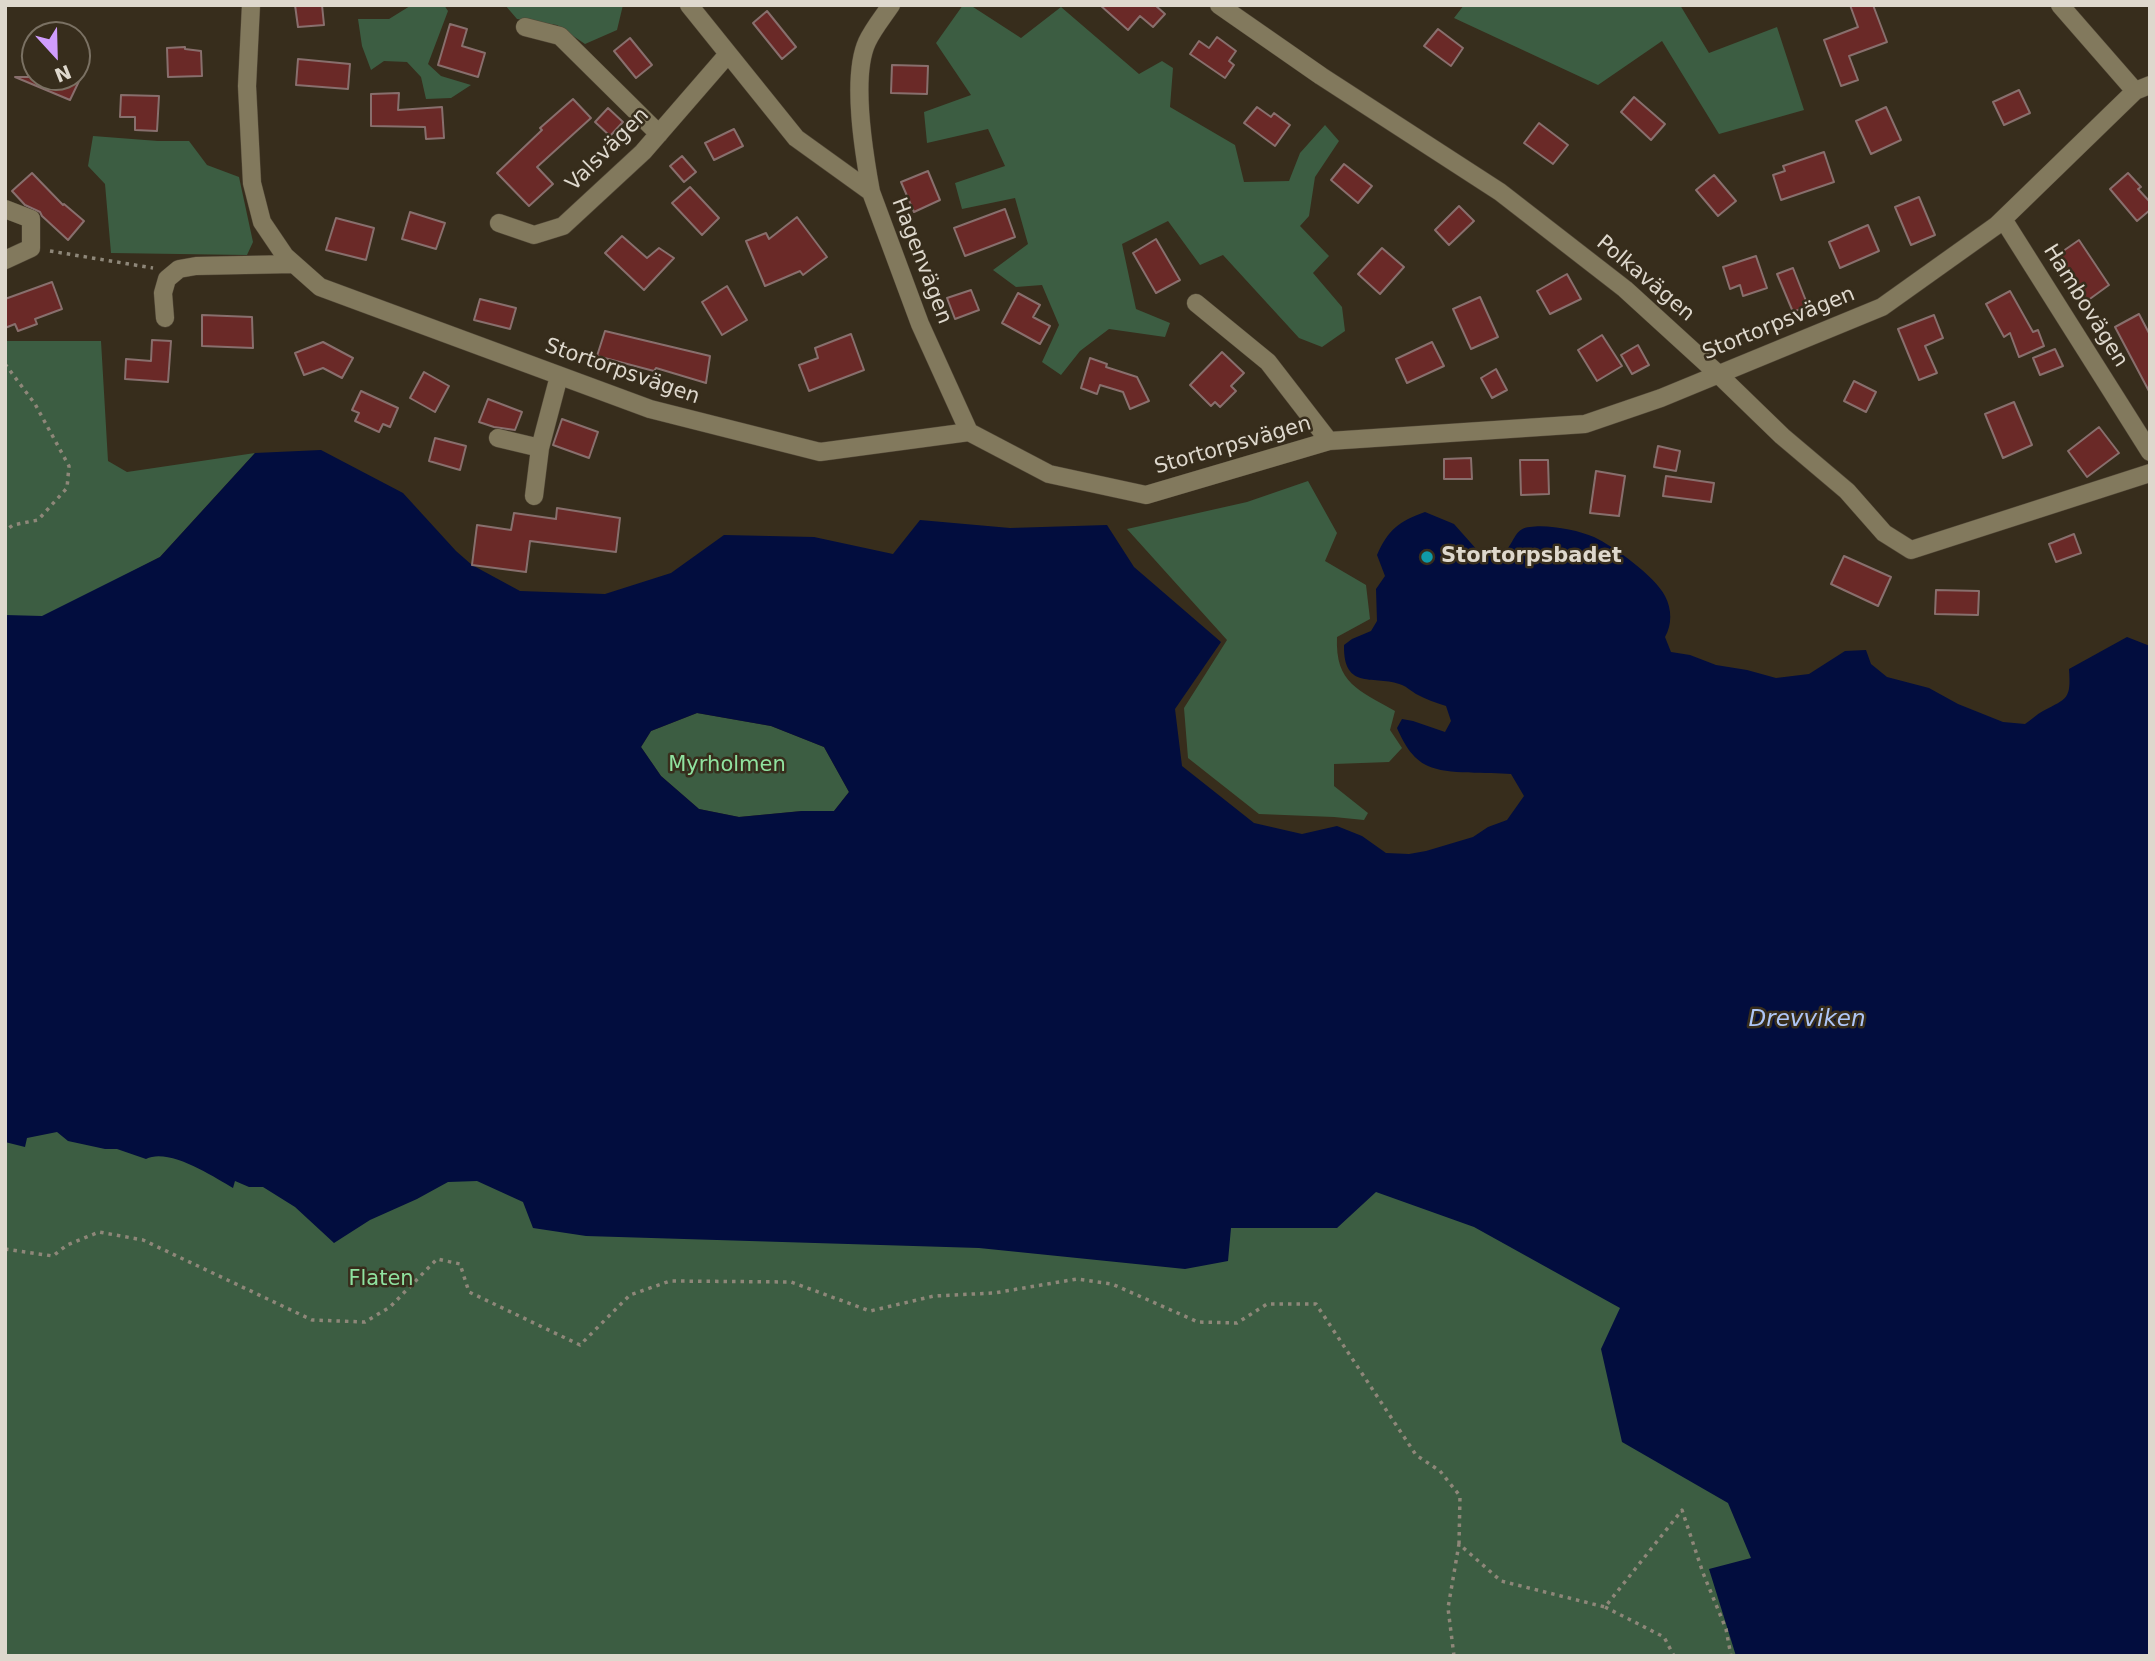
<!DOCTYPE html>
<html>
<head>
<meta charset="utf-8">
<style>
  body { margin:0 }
  #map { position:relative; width:2155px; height:1661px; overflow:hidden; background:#372d1c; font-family:"DejaVu Sans",sans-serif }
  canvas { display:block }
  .frame { position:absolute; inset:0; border:7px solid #ded8cd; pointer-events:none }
  .north { position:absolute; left:21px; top:21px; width:70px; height:70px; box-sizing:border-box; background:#372d1c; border:2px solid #7a7163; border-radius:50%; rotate:158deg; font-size:19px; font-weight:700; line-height:28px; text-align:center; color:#ded8cd }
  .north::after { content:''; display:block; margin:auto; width:24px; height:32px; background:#d09dfe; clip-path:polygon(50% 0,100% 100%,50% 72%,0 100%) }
</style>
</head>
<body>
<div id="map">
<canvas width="2155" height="1661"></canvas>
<div class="frame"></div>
<div class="north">N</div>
</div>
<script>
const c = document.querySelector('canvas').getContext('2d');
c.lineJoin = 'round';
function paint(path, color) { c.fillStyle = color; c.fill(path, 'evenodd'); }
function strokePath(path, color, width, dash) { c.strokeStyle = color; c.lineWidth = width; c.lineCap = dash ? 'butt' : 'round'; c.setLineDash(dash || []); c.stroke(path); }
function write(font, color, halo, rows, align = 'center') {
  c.font = font + ' "DejaVu Sans",sans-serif'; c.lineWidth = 5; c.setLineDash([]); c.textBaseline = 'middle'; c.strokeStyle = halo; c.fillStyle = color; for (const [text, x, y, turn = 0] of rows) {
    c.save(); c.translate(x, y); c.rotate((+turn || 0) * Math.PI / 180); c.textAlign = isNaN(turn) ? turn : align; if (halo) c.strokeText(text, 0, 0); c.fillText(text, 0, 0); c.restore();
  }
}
const green = new Path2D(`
  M415 5H444L448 11 428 64 441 76 471 85 451 98 426 99 421 77 407 62 384 61 371 70 362 46 358 19H389L410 6Z
  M505 5H623L617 30 585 44 557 25 517 19Z
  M963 5H970L1021 38 1061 7 1139 74 1162 61 1173 68 1170 107 1235 145 1244 182 1289 181 1300 153 1325 125 1339 141 1315 177 1309 216 1300 226 1329 256 1313 273 1342 307 1345 331 1322 347 1299 338 1223 255 1200 265 1168 221 1122 244 1136 309 1170 323 1165 337 1109 329 1080 351 1061 375 1042 362 1059 325 1042 285 1016 287 993 270 1028 244 1015 198 962 209 955 183 1005 166 988 129 927 143 924 112 971 95 936 43Z
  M1464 5H1680L1709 53 1777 27 1804 110 1719 134 1662 41 1598 85 1454 18Z
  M93 136 158 141H189L207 165 239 177 253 242 247 255 111 253 105 184 88 166Z
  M5 341H101L108 461 127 472 255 453 160 557 116 580 134 869 1263 1014 2150 1656H5Z
  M1308 481 1337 533 1325 561 1366 585 1370 619 1337 637C1335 684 1359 690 1395 711L1390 730 1402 748 1389 762 1334 764V786L1368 813 1364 820 1334 817 1259 814 1188 758 1184 708 1227 640 1127 529 1247 502Z
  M697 713 771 726 824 747 849 792 834 811H802L739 817 699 809 661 776 641 747 651 731Z`);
const water = new Path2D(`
  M321 450 403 493 456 551 472 565 520 591 605 594 671 573 724 535 814 537 893 554 920 520 1010 528 1107 525 1134 567 1221 642 1175 709 1182 766 1254 823 1302 834 1337 826 1362 836 1386 853 1409 854 1426 851 1473 837 1488 827 1507 820 1524 796 1511 774C1489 772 1447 775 1428 766 1412 759 1403 742 1397 728L1402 719 1413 721 1445 732 1451 721 1446 706C1436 703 1425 699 1416 694 1411 691 1407 687 1402 685 1375 674 1343 692 1344 645L1352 639 1371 631 1377 621 1376 589 1385 576 1377 555C1388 530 1399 521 1425 512L1454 524 1478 551 1495 558C1499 555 1505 552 1508 548 1515 539 1516 528 1530 527 1547 524 1578 530 1594 537 1613 546 1656 577 1665 596 1672 609 1672 625 1665 637L1671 652 1690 655 1716 665 1747 670 1776 678 1809 674 1845 651 1866 650 1871 664 1887 677 1929 688 1958 704 2003 722 2025 724C2031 720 2037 714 2043 711 2068 698 2071 699 2069 669L2127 637 2150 646V1656H1736L1709 1569 1751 1558 1728 1503 1622 1442 1601 1349 1620 1308 1474 1227 1376 1192 1337 1228H1231L1228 1261 1185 1269 979 1248 586 1236 533 1228 523 1202 477 1181 448 1182 417 1199 370 1220 334 1243 295 1207 263 1187H249L235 1181 233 1188C213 1176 168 1147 146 1159L117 1149H105L68 1141 57 1132 27 1138 25 1147 5 1142V615L42 616 160 557 255 453ZM697 713 771 726 824 747 849 792 834 811H802L739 817 699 809 661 776 641 747 651 731Z`);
const building = new Path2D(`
  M295 5H322L324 25 298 27Z
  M1100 5H1155L1165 14 1153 27 1140 16 1128 30Z
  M1850 5H1873L1887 42 1849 56 1858 80 1841 86 1824 40 1858 27Z
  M767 11 796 47 782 59 753 23Z
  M450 24 467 29 462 46 485 53 478 77 438 65Z
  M1438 29 1463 48 1451 66 1424 46Z
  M1217 37 1236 51 1229 61 1234 65 1225 78 1190 54 1199 41 1209 48Z
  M630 38 652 65 636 78 614 51Z
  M185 47V49L201 51 202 76 168 77 167 48Z
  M298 59 350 64 348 89 296 85Z
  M892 65 928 66 927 94 891 93Z
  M15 77H81L70 100Z
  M2019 90 2030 113 2004 125 1993 102Z
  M399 93 398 110 442 107 444 138 426 139 425 127 371 126V94Z
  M121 95 159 96 157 131 135 130V117H120Z
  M1634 97 1665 124 1651 140 1621 112Z
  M573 99 591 118 537 167 553 184 529 206 497 173 542 130 540 128Z
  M1257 107 1271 117 1274 113 1290 125 1275 146 1244 123Z
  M1886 107 1901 140 1871 154 1856 121Z
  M608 108 623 122 610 136 595 122Z
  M1539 123 1568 145 1553 164 1524 143Z
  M734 129 743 146 714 160 705 143Z
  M1824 152 1834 182 1781 200 1773 175 1785 171 1783 166Z
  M682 156 696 172 684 182 670 166Z
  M1344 164 1372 186 1358 203 1331 180Z
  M928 171 940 200 914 212 901 182Z
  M32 173 63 205 64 204 84 221 68 240 42 216 40 212 25 205 12 191Z
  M2128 173 2141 187 2138 189 2150 202V210L2137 221 2110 189Z
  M1714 175 1736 201 1718 216 1696 190Z
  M690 187 719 218 702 235 672 203Z
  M1919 197 1935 235 1911 245 1895 207Z
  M1459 206 1474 221 1449 245 1435 230Z
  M1005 209 1015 237 965 256 954 228Z
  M410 212 445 223 436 249 402 239Z
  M797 217 827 257 803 275 800 271 765 286 746 241 766 233 769 239Z
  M336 218 374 228 366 260 326 250Z
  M1868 225 1879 251 1840 268 1829 242Z
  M622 236 647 258 659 248 674 258 644 290 605 253Z
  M1156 239 1180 280 1156 293 1133 253Z
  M2079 240 2109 285 2087 301 2056 256Z
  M1382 248 1404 267 1380 294 1358 274Z
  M1756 256 1767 288 1743 296 1740 285 1730 289 1723 267Z
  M1793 268 1808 306 1793 312 1777 274Z
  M1567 274 1581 299 1550 314 1537 291Z
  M52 282 62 309 35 319 37 324 18 331 15 324 5 328V299Z
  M727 286 747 320 722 335 702 302Z
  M971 290 979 310 955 319 947 298Z
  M2010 291 2033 332 2038 330 2044 346 2019 357 2010 333 2004 337 1986 304Z
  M1018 293 1040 305 1033 317 1050 326 1040 344 1002 323Z
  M1480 297 1498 337 1471 349 1453 309Z
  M480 299 516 308 510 329 474 320Z
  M2139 314 2150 335V393L2115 327Z
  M202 315 252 317 253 348 202 346Z
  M1934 315 1943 338 1925 346 1937 373 1919 380 1898 329Z
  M605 331 710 356 706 383 656 368 654 371 597 356Z
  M851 334 864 370 809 391 799 365 818 358 815 348Z
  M1602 335 1622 366 1597 381 1578 350Z
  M152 340 171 341 168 382 125 379 126 359 151 361Z
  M323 342 353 358 342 378 323 368 304 375 295 353Z
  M1432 342 1444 366 1407 383 1396 359Z
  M1638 345 1649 365 1632 374 1621 355Z
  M2055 349 2063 366 2040 375 2033 358Z
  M1222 352 1244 373 1231 386 1236 391 1220 407 1215 402 1211 406 1190 385Z
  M1090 358 1107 364 1106 367 1137 377 1149 401 1130 409 1123 392 1100 385 1097 394 1081 388Z
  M1496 369 1507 390 1492 398 1481 378Z
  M424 372 449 386 435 412 410 398Z
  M1854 381 1876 392 1866 412 1844 401Z
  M361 391 398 408 390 427 383 424 379 432 355 421 359 413 352 410Z
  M488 399 522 412 515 430 494 427 479 422Z
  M2014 402 2032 445 2003 458 1985 414Z
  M562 419 598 432 589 458 553 445Z
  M2099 427 2119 453 2087 477 2068 451Z
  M435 438 466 446 460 470 429 461Z
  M1658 446 1680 451 1676 471 1654 467Z
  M1471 458 1472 479H1444V459Z
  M1520 460H1548L1549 494 1521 495Z
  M1596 471 1625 476 1619 516 1590 513Z
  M1666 476 1714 483 1711 502 1663 496Z
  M557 508 620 518 616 552 530 541 526 572 472 565 477 525 511 530 514 513 556 519Z
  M2074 534 2081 553 2056 562 2049 544Z
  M1844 556 1891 577 1878 606 1831 584Z
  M1936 590 1979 591 1978 615 1935 614Z`);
const path = new Path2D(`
  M50 251 153 268
  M5 364 35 404 69 466 67 488 38 520 13 525 5 531
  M5 1249 53 1256 67 1245 99 1232 143 1240 312 1320 365 1322 390 1307 437 1259 460 1264 469 1292 580 1345 630 1295 670 1281 791 1282 870 1311 934 1296 994 1293 1077 1279 1112 1284 1198 1322 1237 1323 1267 1304H1316L1416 1455 1440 1471 1460 1496 1459 1544
  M1605 1607 1664 1637 1674 1656
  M1454 1656 1448 1608 1459 1544 1501 1581 1605 1607 1682 1510 1703 1573 1726 1629 1731 1656`);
const minor = new Path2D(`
  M251 5 247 86 252 183 262 222 285 256 320 287 650 409 820 452 969 432 1049 474 1146 495 1329 441 1585 424 1661 398 1882 307 1997 225 2135 91 2150 85
  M689 5 796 138 871 192
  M891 5C883 17 873 29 867 42 851 77 864 154 871 192L920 324 969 432
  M1219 5 1321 76 1500 192 1625 289 1717 373 1782 436 1847 491 1884 533 1911 550 2150 473
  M2060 5 2135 91
  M525 27 560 36 659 134
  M5 209 31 219V248L5 260
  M2003 219 2150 452
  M499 223 534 235 563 226 643 152 728 54
  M1196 303 1268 362 1329 441
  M165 318 163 293 167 279 179 269 196 266 294 264
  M498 438 540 448
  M534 496 540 448 559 376`);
const markers = [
  [1427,557,7,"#0f9aa8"]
];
const streetNames = [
  ["Valsvägen",608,150,-45],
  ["Hagenvägen",921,261,69],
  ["Polkavägen",1645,279,40],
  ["Hambovägen",2085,306,58],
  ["Stortorpsvägen",1779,324,-22],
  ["Stortorpsvägen",622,372,19],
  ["Stortorpsvägen",1233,446,-16]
];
const poiNames = [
  ["Stortorpsbadet",1441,557]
];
const parkNames = [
  ["Myrholmen",727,766],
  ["Flaten",381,1280]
];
const waterNames = [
  ["Drevviken",1807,1020]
];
paint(green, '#3c5d42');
paint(water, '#020d3e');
paint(building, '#6a2927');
strokePath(building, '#886f6d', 2);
strokePath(minor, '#524838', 19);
strokePath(path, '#8e8779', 3.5, [3.5, 5]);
strokePath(minor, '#82795d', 18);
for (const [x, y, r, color] of markers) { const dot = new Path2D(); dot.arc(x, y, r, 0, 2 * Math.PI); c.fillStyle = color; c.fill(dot); strokePath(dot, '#372d1c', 2.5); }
write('21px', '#ded8cd', '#372d1c', streetNames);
write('bold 21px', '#ded8cd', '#372d1c', poiNames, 'left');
write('21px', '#90e29f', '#372d1c', parkNames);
write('italic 23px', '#aec6f7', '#372d1c', waterNames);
</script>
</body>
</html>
